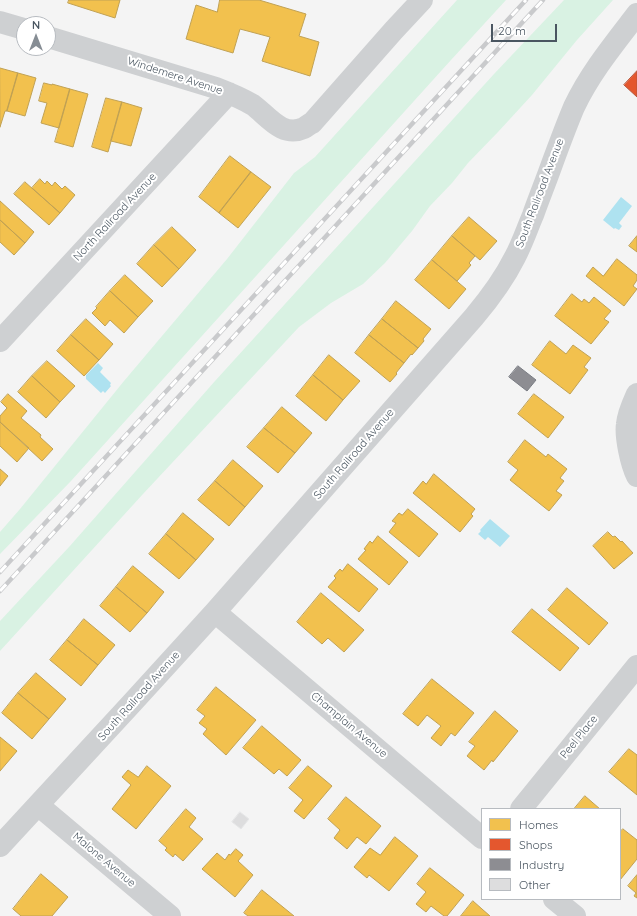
<!DOCTYPE html>
<html>
<head>
<meta charset="utf-8">
<style>
  body { margin:0 }
  #map { position:relative; width:637px; height:916px; overflow:hidden; background:#f4f4f4; font-family:Quicksand,sans-serif }
  canvas { display:block }
  .legend { position:absolute; left:481px; top:808px; width:140px; height:92px; box-sizing:border-box; background:#fff; border:1px solid #b7bbc0; margin:0; padding:5px 7px; list-style:none; font-size:12px; color:#4a5661 }
  .legend li { display:flex; align-items:center; gap:8px; height:20px }
  .legend b { width:20px; border:1px solid #b7bbc0 }
  .north { position:absolute; left:16px; top:16px; width:40px; height:40px; box-sizing:border-box; background:#fff; border:1px solid #b7bbc0; border-radius:50%; rotate:0deg; font-size:11px; font-weight:700; line-height:16px; text-align:center; color:#4a5661 }
  .north::after { content:''; display:block; margin:auto; width:14px; height:18px; background:#868d94; clip-path:polygon(50% 0,100% 100%,50% 72%,0 100%) }
  .scale { position:absolute; left:491px; top:24px; width:66px; height:18px; box-sizing:border-box; border:2px solid #4a5661; border-top:0; padding-left:5px; font-size:12px; line-height:14px; white-space:nowrap; color:#4a5661; -webkit-text-stroke:3px #fff; paint-order:stroke }
</style>
</head>
<body>
<div id="map">
<canvas width="637" height="916"></canvas>
<ul class="legend">
<li><b style="height:11px;background:#f2c14e"></b>Homes</li>
<li><b style="height:11px;background:#e4572e"></b>Shops</li>
<li><b style="height:11px;background:#8d8d92"></b>Industry</li>
<li><b style="height:11px;background:#ddddde"></b>Other</li>
</ul>
<div class="north">N</div>
<div class="scale">20 m</div>
</div>
<script>
const c = document.querySelector('canvas').getContext('2d');
c.lineJoin = 'round';
function paint(path, color) { c.fillStyle = color; c.fill(path, 'evenodd'); }
function strokePath(path, color, width, dash) { c.strokeStyle = color; c.lineWidth = width; c.lineCap = dash ? 'butt' : 'round'; c.setLineDash(dash || []); c.stroke(path); }
function write(font, color, halo, rows, align = 'center') {
  c.font = font + ' Quicksand,sans-serif'; c.lineWidth = 4; c.setLineDash([]); c.textBaseline = 'middle'; c.strokeStyle = halo; c.fillStyle = color; for (const [text, x, y, turn = 0] of rows) {
    c.save(); c.translate(x, y); c.rotate((+turn || 0) * Math.PI / 180); c.textAlign = isNaN(turn) ? turn : align; if (halo) c.strokeText(text, 0, 0); c.fillText(text, 0, 0); c.restore();
  }
}
const green = new Path2D(`
  M457 0H506L451 60 71 481 0 554V532L20 509 124 381 227 259 294 173 315 157Z
  M564 0H613L577 40 532 95 498 132 468 163 452 183 430 206 412 231 385 263 363 284 331 303 299 327 143 494 0 651V621L69 547 215 381 494 74Z`);
const water = new Path2D(`
  M621 197 632 206 619 223 622 226 619 230 615 228 614 229 603 220Z
  M98 363 103 368 100 372 111 383 110 385 111 386 105 393 103 391 101 393 86 379V375Z
  M490 519 510 536 500 547 488 537 485 540 478 534 481 531 480 530Z`);
const homes = new Path2D(`
  M69 0H120L115 18 68 3Z
  M220 0H259L306 14 299 36 319 42 310 76 262 61 270 37 240 29 233 53 186 39 196 5 217 12Z
  M0 68 18 73 7 111H5L0 127Z
  M18 73 36 78 25 116 7 111Z
  M44 83 52 85V84L70 89 59 128 41 123 47 103 39 101Z
  M70 89 88 94 73 147 55 142Z
  M106 98 122 102 108 152 92 147Z
  M122 102 142 108 131 146 111 141Z
  M230 156 251 172 219 213 199 197Z
  M251 172 271 187 238 228 219 213Z
  M40 179 45 184 47 181 52 186 55 182 62 189 65 186 75 195 60 213 32 188Z
  M25 182 60 213 49 225 14 194Z
  M0 201 34 232 25 243 0 220Z
  M469 217 497 241 480 260 452 236Z
  M0 220 25 243 14 255 0 242Z
  M172 227 196 250 179 269 154 245Z
  M452 236 475 256 469 263 471 265 457 281 432 260Z
  M637 236V252L629 246Z
  M154 245 179 269 162 287 137 264Z
  M617 259 637 275V280L633 286 637 289 624 306 586 276 593 267 603 276Z
  M432 260 466 289 449 309 415 280Z
  M125 275 153 301 138 317 110 291Z
  M110 291 138 317 124 333 110 320 105 326 92 313 97 308 96 307Z
  M572 294 582 302 584 299 589 303 594 297 611 311 604 319 609 322 591 344 555 316Z
  M396 301 431 329 423 339 424 341 418 348 382 319Z
  M86 319 113 344 99 360 71 335Z
  M382 319 418 348 412 355 411 354 404 363 369 335Z
  M71 335 99 360 84 376 57 351Z
  M369 335 404 363 396 373 397 374 390 382 355 353Z
  M550 341 566 354 573 345 591 358 584 367 588 370 570 394 532 365Z
  M329 355 360 381 343 400 313 375Z
  M47 361 75 386 60 402 32 376Z
  M313 375 343 400 326 421 296 396Z
  M32 376 60 402 46 418 18 392Z
  M8 394 27 411 21 418 41 435 40 437 53 449 42 461 0 422V416L7 408 1 402Z
  M534 394 564 417 548 438 518 414Z
  M282 407 312 433 295 453 264 428Z
  M0 422 29 448 17 462 0 446Z
  M264 428 295 453 278 473 247 447Z
  M525 440 546 457 548 454 567 469 560 478 564 481 556 491 562 495 549 511 510 480 518 470 508 462Z
  M233 460 263 486 245 507 215 481Z
  M0 469 8 476 0 486Z
  M434 474 475 509 471 514 473 516 460 532 413 493 423 481 426 484Z
  M215 481 245 507 229 526 198 500Z
  M408 509 438 534 419 557 389 532 396 523 392 521 399 513 402 515Z
  M183 513 214 539 196 560 166 534Z
  M608 532 613 537 615 536 621 542 622 541 633 553 614 569 593 546Z
  M166 534 196 560 179 579 149 554Z
  M378 536 408 562 389 585 358 559 366 550 364 549 370 541 372 543Z
  M348 564 378 589 359 612 328 587 336 578 334 576 340 569 342 571Z
  M133 566 164 592 147 613 116 587Z
  M116 587 147 613 130 632 100 606Z
  M567 588 608 623 589 645 548 610Z
  M321 593 364 630 344 652 328 638 322 644 297 622Z
  M532 609 579 648 560 671 512 632Z
  M84 619 115 645 98 665 67 640Z
  M67 640 98 665 81 686 50 660Z
  M36 673 66 699 49 719 18 693Z
  M432 679 474 713 455 736 451 733 441 746 431 738 441 726 427 715 418 726 403 714Z
  M216 687 256 720 226 755 203 734 207 729 199 723 205 716 197 710Z
  M18 693 49 719 32 739 2 713Z
  M495 711 518 731 493 762 492 760 484 770 467 756 475 746 469 742Z
  M262 726 301 760 287 776 279 769 274 774 243 748Z
  M0 737 17 751 0 771Z
  M629 749 637 755V795L609 772Z
  M147 766 171 786 136 829 112 809 131 785 122 777 128 770 138 777Z
  M308 766 332 786 304 819 294 811 303 800 289 788Z
  M585 796 600 809H574Z
  M346 797 381 826 366 844 357 837 347 849 334 838 340 830 328 819Z
  M186 809 196 818 189 827 203 839 183 861 175 854 173 857 165 850 167 848 159 841Z
  M623 829 637 840V859L620 880V832Z
  M395 837 418 856 389 891 369 875 367 878 354 867 370 848 380 855Z
  M236 849 243 855 238 861 253 875 235 897 202 869 217 853 225 860 229 854 230 855Z
  M430 868 464 895 447 916H444L431 906 426 912 416 904 426 892 417 884Z
  M41 874 68 897 52 916H21L13 909Z
  M637 875V898L634 896 636 893 628 886Z
  M262 890 294 916H248L244 913Z
  M473 901 482 909 490 916H461Z`);
const shops = new Path2D(`
  M637 71V97L624 85Z`);
const industry = new Path2D(`
  M518 366 536 380 527 391 509 377Z`);
const building = new Path2D(`
  M240 812 249 819 241 829 232 822Z`);
const minor = new Path2D(`
  M0 22 24 29
  M48 37 216 88C229 93 241 98 253 105 268 116 282 138 304 128 306 127 309 124 312 123L394 30 422 0
  M0 341 229 93
  M637 394C633 403 628 413 627 424 625 436 631 464 637 476
  M215 612 482 838
  M38 805 170 916
  M521 809 637 666
  M0 846 132 703 215 612 474 317C490 298 504 279 515 257 522 244 527 229 533 215 539 198 546 181 552 164 559 145 566 126 574 107 590 73 614 44 637 14
  M554 899 575 916`);
const rail = new Path2D(`
  M0 572 526 0
  M0 591 543 0`);
const streetNames = [
  ["Windemere Avenue",175,76,18],
  ["South Railroad Avenue",540,193,-69],
  ["North Railroad Avenue",115,217,-47],
  ["South Railroad Avenue",354,454,-49],
  ["South Railroad Avenue",139,696,-48],
  ["Champlain Avenue",349,725,40],
  ["Peel Place",579,737,-51],
  ["Malone Avenue",104,860,40]
];
paint(green, '#d9f2e3');
paint(water, '#aee2f0');
paint(homes, '#f2c14e');
strokePath(homes, '#c0a154', 1);
paint(shops, '#e4572e');
strokePath(shops, '#b6573d', 1);
paint(industry, '#8d8d92');
strokePath(industry, '#797c83', 1);
paint(building, '#ddddde');
strokePath(building, '#e5e6e7', 1);
strokePath(minor, '#ced0d2', 22);
strokePath(rail, '#c9cacc', 4.5);
strokePath(rail, '#fff', 3, [9]);
write('11px', '#4a5661', '#fff', streetNames);
</script>
</body>
</html>
